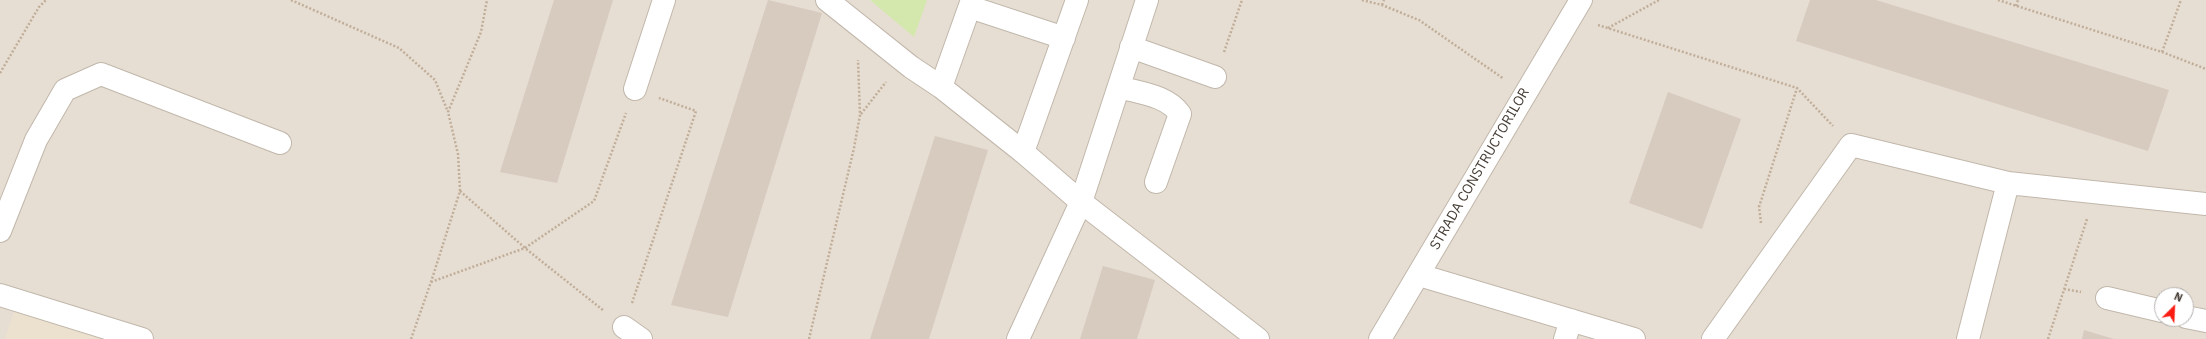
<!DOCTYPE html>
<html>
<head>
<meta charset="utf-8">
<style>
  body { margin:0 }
  #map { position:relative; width:2206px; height:339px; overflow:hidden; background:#f3ede5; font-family:"IBM Plex Sans",sans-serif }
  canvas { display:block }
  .north { position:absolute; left:2154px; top:287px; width:40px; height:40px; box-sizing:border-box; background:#fff; border:1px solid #b5b1ae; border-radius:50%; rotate:24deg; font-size:11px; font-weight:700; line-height:16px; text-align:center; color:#453d35 }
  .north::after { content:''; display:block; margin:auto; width:14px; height:18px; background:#fb1d14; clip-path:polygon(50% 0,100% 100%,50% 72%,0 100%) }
</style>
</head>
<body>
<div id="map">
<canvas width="2206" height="339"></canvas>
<div class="north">N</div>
</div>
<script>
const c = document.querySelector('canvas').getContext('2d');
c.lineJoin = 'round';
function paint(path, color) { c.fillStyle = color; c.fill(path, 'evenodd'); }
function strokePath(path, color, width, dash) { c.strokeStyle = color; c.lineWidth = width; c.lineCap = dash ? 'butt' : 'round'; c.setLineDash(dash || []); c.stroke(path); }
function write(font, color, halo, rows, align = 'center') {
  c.font = font + ' "IBM Plex Sans",sans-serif'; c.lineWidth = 4; c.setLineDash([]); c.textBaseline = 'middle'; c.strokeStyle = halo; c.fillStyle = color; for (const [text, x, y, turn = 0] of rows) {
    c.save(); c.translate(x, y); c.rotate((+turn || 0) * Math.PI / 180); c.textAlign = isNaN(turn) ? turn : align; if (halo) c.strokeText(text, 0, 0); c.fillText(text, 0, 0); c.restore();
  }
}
const residential = new Path2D(`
  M0 0H2206V339H0ZM2162 295H2186V319H2162Z`);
const education = new Path2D(`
  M16 306 106 339H5Z`);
const green = new Path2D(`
  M870 0H927L914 37Z`);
const building = new Path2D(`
  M554 0H613L557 183 500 172Z
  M768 0 822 13 728 317 671 305Z
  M1810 0H1876L2169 90 2148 151 1796 41Z
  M1668 92 1741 119 1702 229 1629 203Z
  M935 136 988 150 929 339H870Z
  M1103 266 1155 280 1137 339H1080Z
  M2084 330 2114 339H2082Z`);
const path = new Path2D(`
  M291 0 399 48 435 80 448 112
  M1362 0 1382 5 1419 20 1504 79
  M1998 0 2162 52 2206 69
  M1382 5 1384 0
  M2016 6 2018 0
  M1598 25 1797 88 1833 126
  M1608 28 1659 0
  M1224 52 1242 0
  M2162 52 2181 0
  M0 73 39 7 46 0
  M861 114 886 82
  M460 191 525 248 604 311
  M1761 223 1759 207 1797 88
  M431 282 525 248 594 201 626 113
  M2064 289 2081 292
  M632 303 696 111 659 98
  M411 339 431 282 460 191 458 154 448 112 481 32 487 0
  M809 339 854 148 860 115 858 60
  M2048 339 2087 219`);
const minor = new Path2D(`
  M827 0 911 67 941 87 1023 152 1081 202 1258 339
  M970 7 1064 38
  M1131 47 1215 77
  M941 87 972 0
  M1119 87C1139 93 1167 95 1180 114L1156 182
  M635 89 664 0
  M1023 152 1077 0
  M0 231 36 140 65 90 101 74 280 143
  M1419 275 1634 339
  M0 295 142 339
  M2107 298 2162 311
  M2186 317 2206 321
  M624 327 641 339
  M1018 339 1081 202 1147 0
  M1380 339 1581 0
  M1565 339 1571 320
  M1713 339 1851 145 2008 183 2206 204
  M1968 339 2008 183`);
const streetNames = [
  ["STRADA CONSTRUCTORILOR",1480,169,-60]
];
paint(residential, '#e7ded3');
paint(education, '#ece1cf');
paint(green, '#d4e8ad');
paint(building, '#d7cabe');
strokePath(minor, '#c1b7ab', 24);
strokePath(path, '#c0ae99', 2.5, [2, 2]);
strokePath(minor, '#fff', 22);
write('14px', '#453d35', '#fff', streetNames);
</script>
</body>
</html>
